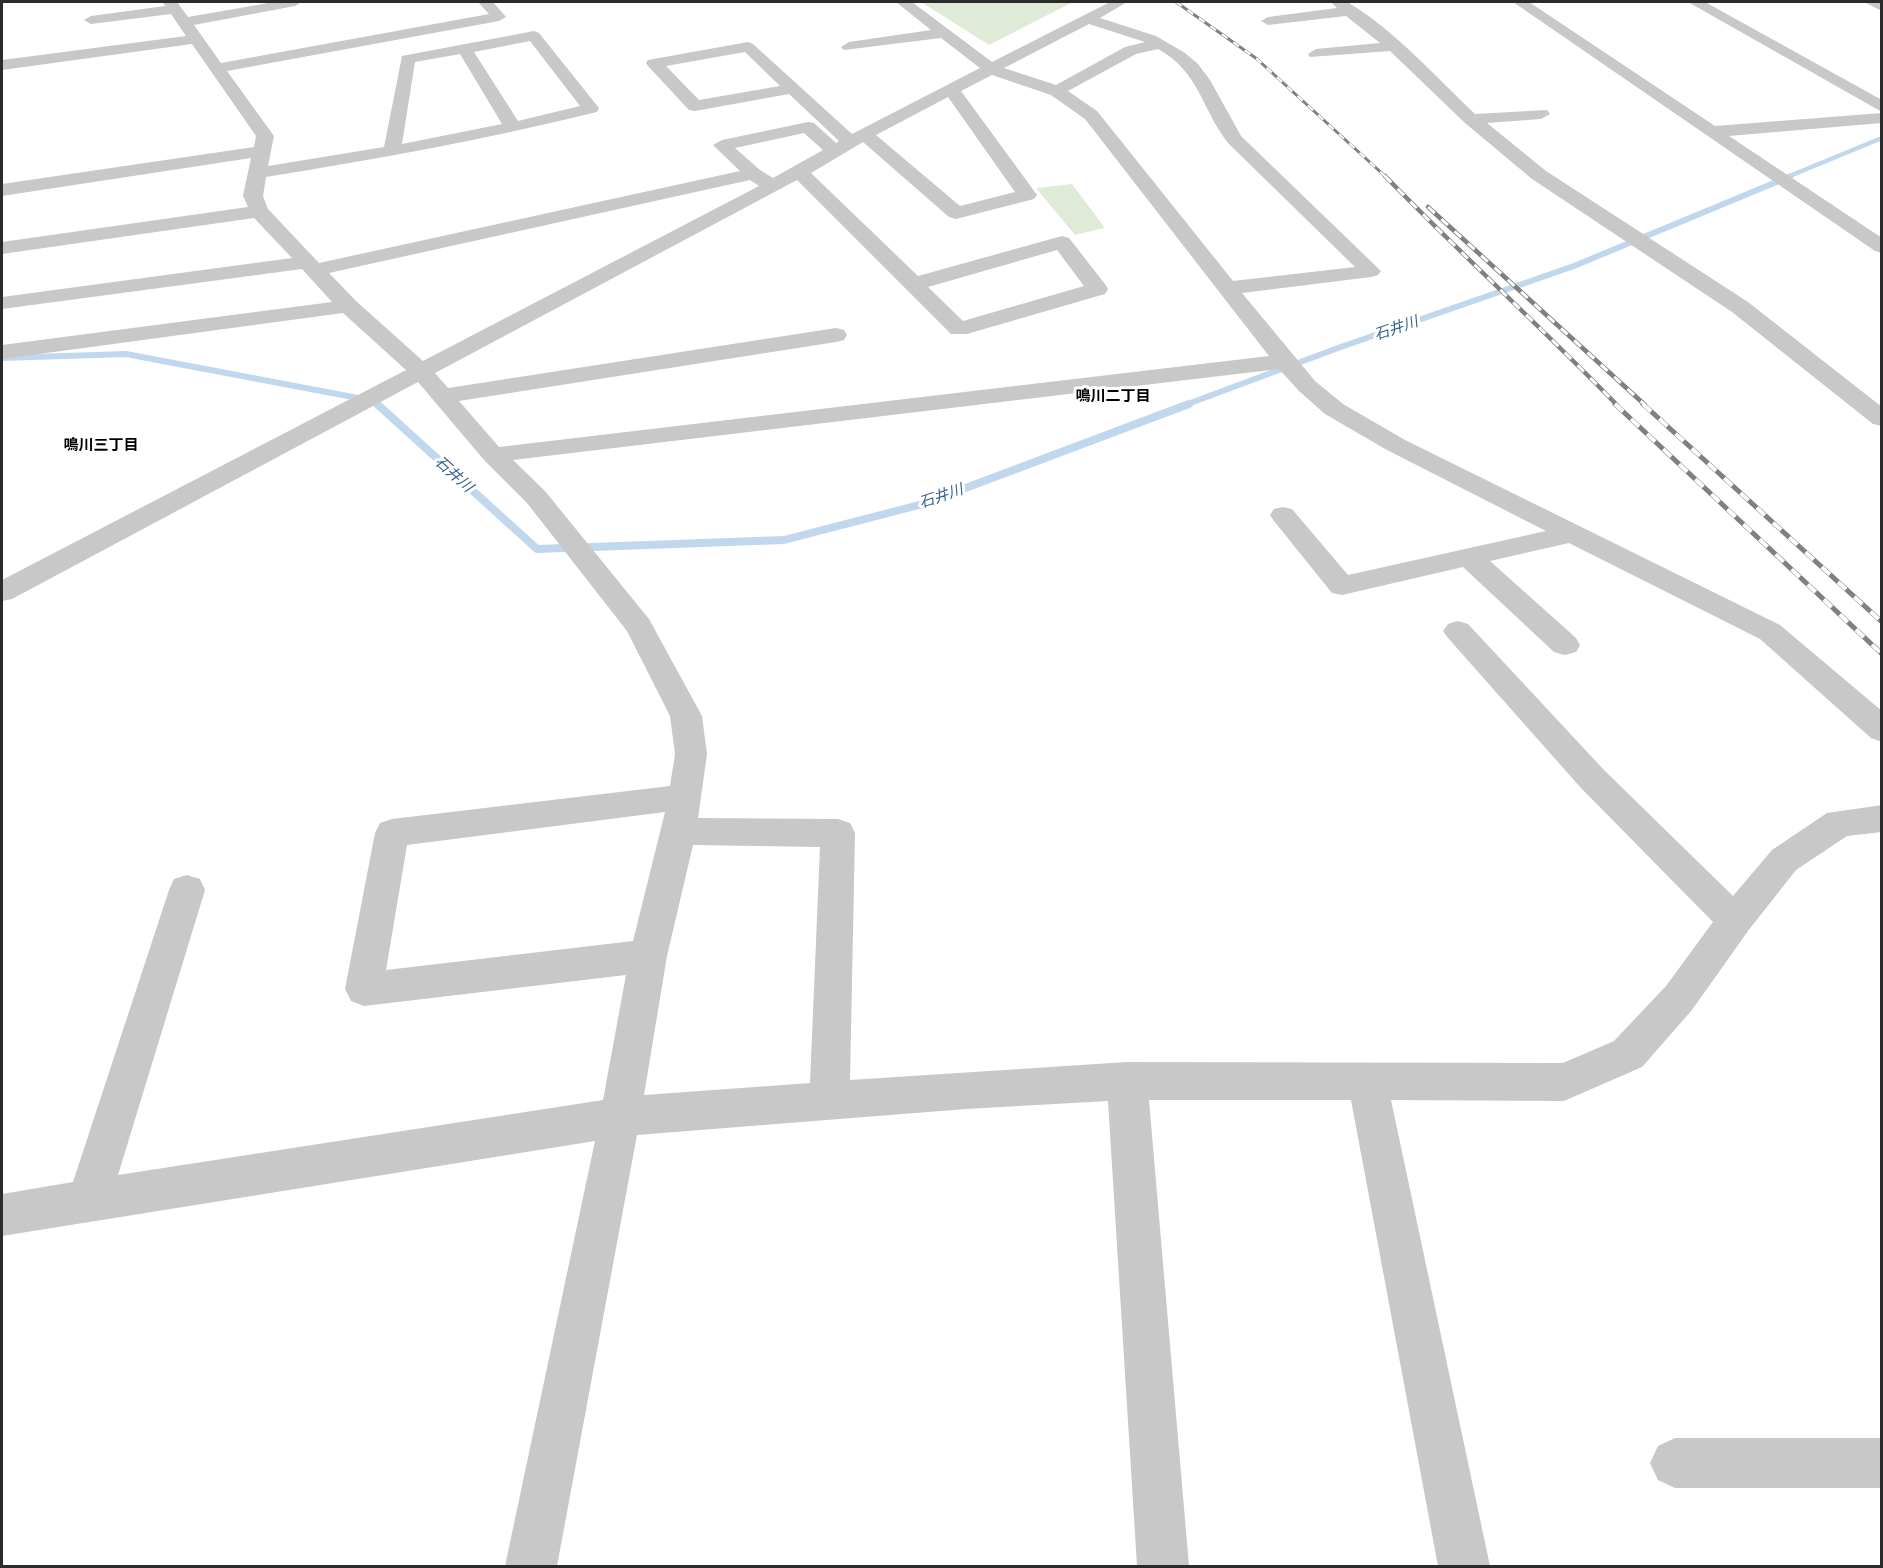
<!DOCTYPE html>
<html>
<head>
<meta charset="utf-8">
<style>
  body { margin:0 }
  #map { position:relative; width:1883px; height:1568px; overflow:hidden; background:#fff; font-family:Barlow,sans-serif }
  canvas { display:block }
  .frame { position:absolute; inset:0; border:3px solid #2b2b2b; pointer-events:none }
</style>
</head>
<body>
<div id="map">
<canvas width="1883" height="1568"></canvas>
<div class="frame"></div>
</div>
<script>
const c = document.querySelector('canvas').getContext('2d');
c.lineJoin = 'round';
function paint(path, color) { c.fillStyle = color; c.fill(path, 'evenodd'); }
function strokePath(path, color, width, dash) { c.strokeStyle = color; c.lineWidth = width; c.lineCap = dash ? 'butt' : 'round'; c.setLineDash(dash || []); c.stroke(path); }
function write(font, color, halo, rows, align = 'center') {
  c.font = font + ' Barlow,"Noto Sans JP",sans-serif'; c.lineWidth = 6; c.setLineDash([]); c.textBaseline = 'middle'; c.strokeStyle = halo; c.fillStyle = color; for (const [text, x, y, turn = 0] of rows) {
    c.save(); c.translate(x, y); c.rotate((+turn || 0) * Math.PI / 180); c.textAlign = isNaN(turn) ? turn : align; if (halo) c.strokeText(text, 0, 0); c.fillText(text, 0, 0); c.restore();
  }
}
const green = new Path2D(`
  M921 2H1073L989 45Z
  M1072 184 1105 228 1075 235 1036 188Z`);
const streamFar2 = new Path2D(`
  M1787 177 1882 138`);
const streamFar1 = new Path2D(`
  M2 358 126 354 374 401 379 405
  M1185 405 1338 348 1574 266 1791 176`);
const stream = new Path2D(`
  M377 404 537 549 784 540 923 504 1189 404`);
const minor = new Path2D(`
  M163 2H177L188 17 274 2H302L295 6 194 25 221 63 489 14 478 2H493L506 17 499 21 227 71 274 136 268 166 384 147 402 56 534 31 539 33 599 108 597 112C488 139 377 159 266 177L263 196 268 209 319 263 740 171 713 145 722 140 808 122 814 123 836 143 839 141 789 94 695 111 689 110 648 66 646 63 648 60 748 42 753 44 852 134 980 68 941 38 844 50 841 47 849 42 931 30 896 2H912L992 62 1110 2H1127L1100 18 1156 36 1185 53 1198 64 1210 80 1241 136 1381 271 1378 275 1371 277 1242 293 1315 381 1343 404 1405 440 1780 625 1882 711V742L1871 738 1760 639 1569 543 1490 561 1576 638 1580 645 1576 652 1565 655 1554 652 1463 567 1342 595 1332 593 1274 521 1270 515 1274 509 1283 507 1292 509 1348 575 1546 531 1387 450 1325 414 1299 391 1279 369 513 460 545 491 649 619 702 716 707 754 698 818 838 819 850 823 855 833 850 1080 1127 1062 1563 1063 1614 1041 1666 986 1713 922 1581 788 1448 638 1443 631 1448 624 1458 621 1468 624 1604 770 1733 896 1772 850 1827 813 1882 805V832L1847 836 1796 870 1748 931 1692 1010 1642 1067 1564 1101 1391 1100 1490 1566H1438L1351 1100H1149L1189 1566H1137L1108 1101 966 1109 637 1135 557 1566H505L595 1141 2 1236V1194L73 1182 169 890 174 879 187 875 200 879 205 890 118 1175 603 1100 626 975 364 1006 351 1001 345 989 375 833 380 823 392 819 670 786 675 754 670 716 627 631 527 503 484 460 418 382 12 599 2 601V580L406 370 343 313 2 359V345L332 302 302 269 2 309V297L292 258 254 218 2 254V242L248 207 243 196 251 158 2 196V184L254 147 256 136 192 44 2 70V60L186 36 171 14 91 24 84 20 91 16 165 6ZM1089 24 1145 42 1125 47 1056 85 1004 68ZM530 41 580 106 518 121 474 52ZM1158 49C1200 72 1201 109 1229 144L1355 267 1233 281 1097 111 1068 91 1136 54ZM745 52 780 86 699 100 666 66ZM460 54 502 124 402 144 415 62ZM992 75 1051 95 1085 119 1269 356 499 447 459 401 836 342 844 340 847 335 844 330 836 328 448 388 435 373 797 180 951 334H967L1105 294 1108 289 1105 284 1069 238 1062 236 918 276 811 173 863 142 949 217 956 219 1034 199 1037 195 961 91ZM948 97 1015 192 960 206 876 135ZM804 133 823 150 773 178 760 170 735 148ZM750 180 759 186 423 361 356 301 329 273ZM1057 250 1084 286 963 321 928 287ZM665 812 633 941 386 970 407 845ZM693 845 820 847 810 1083 644 1095 667 956Z
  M1331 2C1336 1 1344 0 1349 3 1393 29 1437 78 1475 114L1547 110 1550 114 1541 119 1487 123 1546 171 1748 302 1882 407V426L1873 424 1732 312 1532 179 1465 123 1390 51 1310 57 1308 54 1316 49 1380 43 1346 16 1268 25 1261 21 1268 17 1337 8Z
  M1513 2H1529L1715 126 1882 113V123L1729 136 1882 238V253L1875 251Z
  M1688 2H1705L1882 100V112Z
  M1864 2H1882V11Z
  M1675 1438H1882V1488H1675L1658 1480 1650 1463 1658 1446Z`);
const railFar2 = new Path2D(`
  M1176 2 1257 59 1386 177`);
const railFar1 = new Path2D(`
  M1385 176C1461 254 1541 327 1617 405
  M1428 207 1645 405`);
const rail = new Path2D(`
  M1615 404 1882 654
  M1643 404 1882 622`);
const farWaternames = [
  ["石井川",1396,328,-19],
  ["石井川",454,474,42],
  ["石井川",941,496,-19]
];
const farNeighbourhoodnames = [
  ["鳴川二丁目",1113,396],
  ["鳴川三丁目",101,445]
];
paint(green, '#dfebd7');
strokePath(streamFar2, '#c1d7ed', 4.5);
strokePath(streamFar1, '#c1d7ed', 6);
strokePath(stream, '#c1d7ed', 8);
paint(minor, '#c8c8c8');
strokePath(railFar2, '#808080', 3);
strokePath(railFar1, '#808080', 4.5);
strokePath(rail, '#808080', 5);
strokePath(railFar2, '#fff', 2, [7]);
strokePath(railFar1, '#fff', 3, [9]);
strokePath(rail, '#fff', 4, [11]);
write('italic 15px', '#346393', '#fff', farWaternames);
write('bold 15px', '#000', '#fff', farNeighbourhoodnames);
</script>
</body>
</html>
